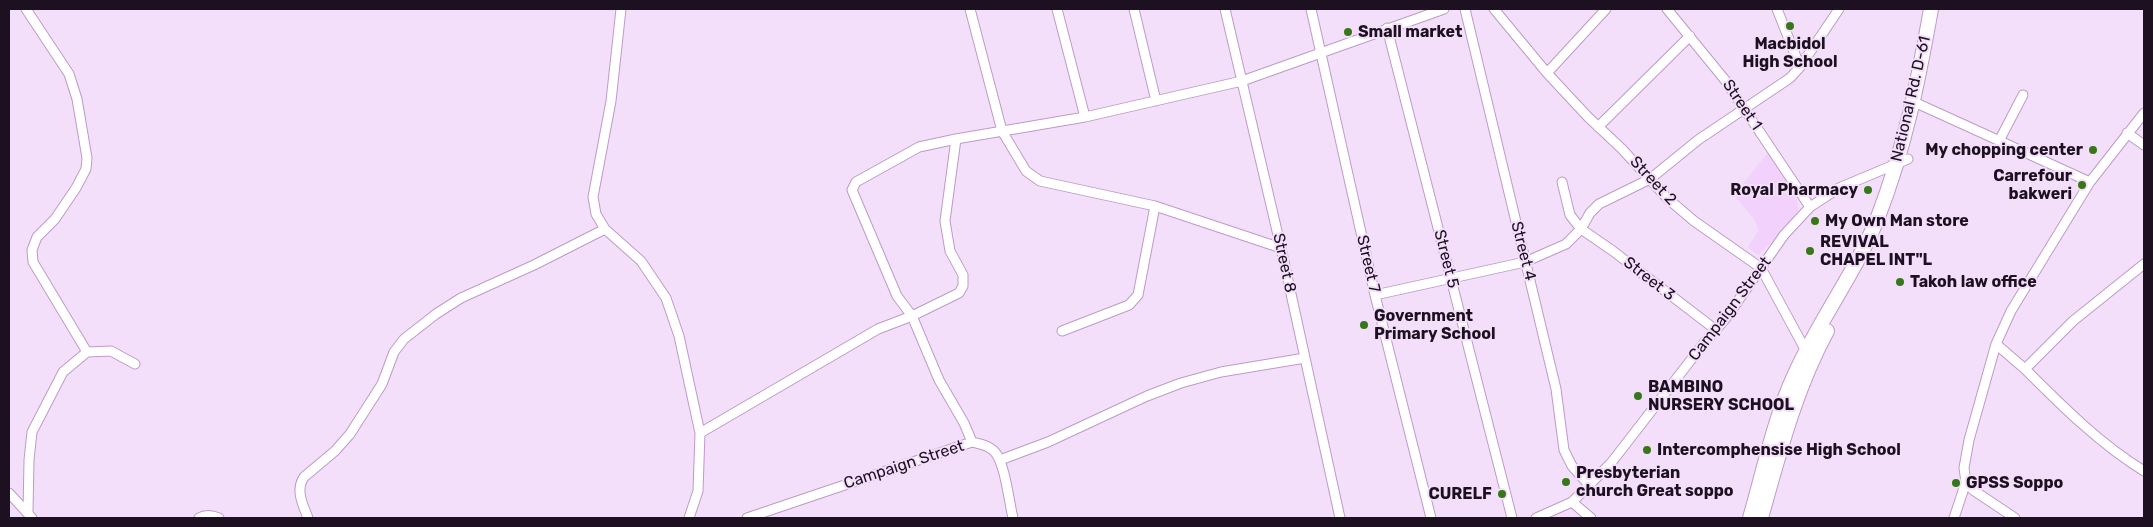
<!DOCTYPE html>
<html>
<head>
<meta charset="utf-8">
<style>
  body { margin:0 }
  #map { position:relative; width:2153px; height:527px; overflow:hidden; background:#f4dffb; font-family:Rubik,sans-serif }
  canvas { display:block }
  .frame { position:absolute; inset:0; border:10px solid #1d1020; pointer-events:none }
</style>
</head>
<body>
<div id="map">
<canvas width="2153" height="527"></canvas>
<div class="frame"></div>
</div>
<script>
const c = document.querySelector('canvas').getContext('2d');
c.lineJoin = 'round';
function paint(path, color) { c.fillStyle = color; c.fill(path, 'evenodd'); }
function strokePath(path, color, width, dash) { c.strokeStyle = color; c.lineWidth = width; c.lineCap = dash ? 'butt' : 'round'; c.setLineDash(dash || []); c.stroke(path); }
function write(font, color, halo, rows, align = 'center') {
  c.font = font + ' Rubik,sans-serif'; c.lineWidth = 4; c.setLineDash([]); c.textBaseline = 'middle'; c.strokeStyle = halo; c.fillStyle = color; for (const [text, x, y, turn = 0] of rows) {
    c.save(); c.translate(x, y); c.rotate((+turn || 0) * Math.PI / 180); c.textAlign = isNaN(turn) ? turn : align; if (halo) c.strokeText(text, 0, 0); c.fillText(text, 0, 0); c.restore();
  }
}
const built = new Path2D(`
  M1769 151 1793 185 1799 210 1781 233 1758 255 1748 247 1759 230 1753 218 1734 195Z`);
const minor = new Path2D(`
  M26 9 69 74 77 99 87 158 86 169 76 188 55 219 37 237 32 250 33 262 87 352
  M621 9 611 101 593 197 596 214 605 229 641 261 666 298 679 336 700 433 698 491 689 518
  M970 9 1002 131 1026 171 1040 181 1155 206 1281 248
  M1057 9 1085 117
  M1134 9 1156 101
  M1225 9 1281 248 1340 518
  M1311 9 1375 295 1431 518
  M1465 9 1556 389 1564 450 1572 466 1590 486
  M1494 9 1547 73 1588 117 1622 149 1667 198 1694 221 1761 268 1806 351
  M1667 9 1725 80 1810 207
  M1777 9 1800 67
  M1387 28 1512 518
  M1547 73 1606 9
  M1914 102 2090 182 2011 311 1996 344 1969 440 1964 468 1966 482 1973 490 2015 518
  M1598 127 1690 36
  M2127 133 2144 145
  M956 139 919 147 856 182 852 190 897 296 912 316 939 380 964 423 972 442
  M1999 141 2023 95
  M1562 182 1570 215 1581 229 1613 251 1716 330
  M2090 182 2144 113
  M1375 295 1525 262 1566 244 1581 229 1590 213 1599 204 1650 179 1698 140 1790 78 1800 67 1839 9
  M1062 331 1129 305 1138 295 1155 206
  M1996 344 2025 369 2073 321 2144 264
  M2025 369C2062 406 2100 444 2144 471
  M700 433 878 329 912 316 959 293 963 286V275L950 251 945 221 956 139 1085 117 1242 81 1444 9
  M1000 460 1048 442 1147 396 1181 383 1221 372 1305 358
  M9 493 32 518
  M1572 502 1591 518
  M28 512 29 460 32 432 63 372 87 352 111 351 135 364
  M199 518C206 514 212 515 219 518
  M308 518C303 505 295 490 304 477L335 451 350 434 382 384 394 352 404 339 436 314 461 298 534 265 605 229
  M747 518 972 442C980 444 988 445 994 451 1005 462 1009 502 1013 518
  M1536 518 1572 502 1611 463 1704 343 1726 318 1784 235 1810 207 1839 188 1908 159
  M1954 518 1966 482`);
const highway = new Path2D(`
  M1750 518C1764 470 1774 419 1795 374 1819 320 1856 272 1878 217 1905 147 1918 82 1931 9
  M1761 518C1779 454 1795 390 1827 331`);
const markers = [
  [1790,26,5,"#367818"],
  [1348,32,5,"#367818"],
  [2093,150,5,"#367818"],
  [2082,185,5,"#367818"],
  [1868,190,5,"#367818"],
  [1815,221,5,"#367818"],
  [1810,251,5,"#367818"],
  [1900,282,5,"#367818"],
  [1364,325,5,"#367818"],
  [1638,396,5,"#367818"],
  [1647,450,5,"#367818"],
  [1566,482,5,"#367818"],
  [1956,483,5,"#367818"],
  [1502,494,5,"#367818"]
];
const poiNames = [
  ["Small market",1358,32],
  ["Macbidol",1790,44,"center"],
  ["High School",1790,62,"center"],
  ["My chopping center",2083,150,"right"],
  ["Carrefour",2072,176,"right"],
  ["bakweri",2072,194,"right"],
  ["Royal Pharmacy",1858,190,"right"],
  ["My Own Man store",1825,221],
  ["REVIVAL",1820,242],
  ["CHAPEL INT\"L",1820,260],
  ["Takoh law office",1910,282],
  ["Government",1374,316],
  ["Primary School",1374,334],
  ["BAMBINO",1648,387],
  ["NURSERY SCHOOL",1648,405],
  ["Intercomphensise High School",1657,450],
  ["Presbyterian",1576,473],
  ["church Great soppo",1576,491],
  ["GPSS Soppo",1966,483],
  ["CURELF",1492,494,"right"]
];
const streetNames = [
  ["National Rd. D-61",1911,99,-77],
  ["Street 1",1742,105,56],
  ["Street 2",1653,181,47],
  ["Street 4",1523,251,76],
  ["Street 5",1446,259,76],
  ["Street 8",1284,263,78],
  ["Street 7",1368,264,77],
  ["Street 3",1649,279,38],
  ["Campaign Street",1730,309,-53],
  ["Campaign Street",904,465,-18]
];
paint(built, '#f2d1fc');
strokePath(minor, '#bd9bc7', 11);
strokePath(highway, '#bd9bc7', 16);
strokePath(minor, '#fff', 9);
strokePath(highway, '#fff', 14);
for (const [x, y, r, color] of markers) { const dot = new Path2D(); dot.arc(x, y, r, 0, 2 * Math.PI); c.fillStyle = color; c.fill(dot); strokePath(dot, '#f4dffb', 2); }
write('bold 16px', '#1d1020', '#f4dffb', poiNames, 'left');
write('16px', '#1d1020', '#f4dffb', streetNames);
</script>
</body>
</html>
